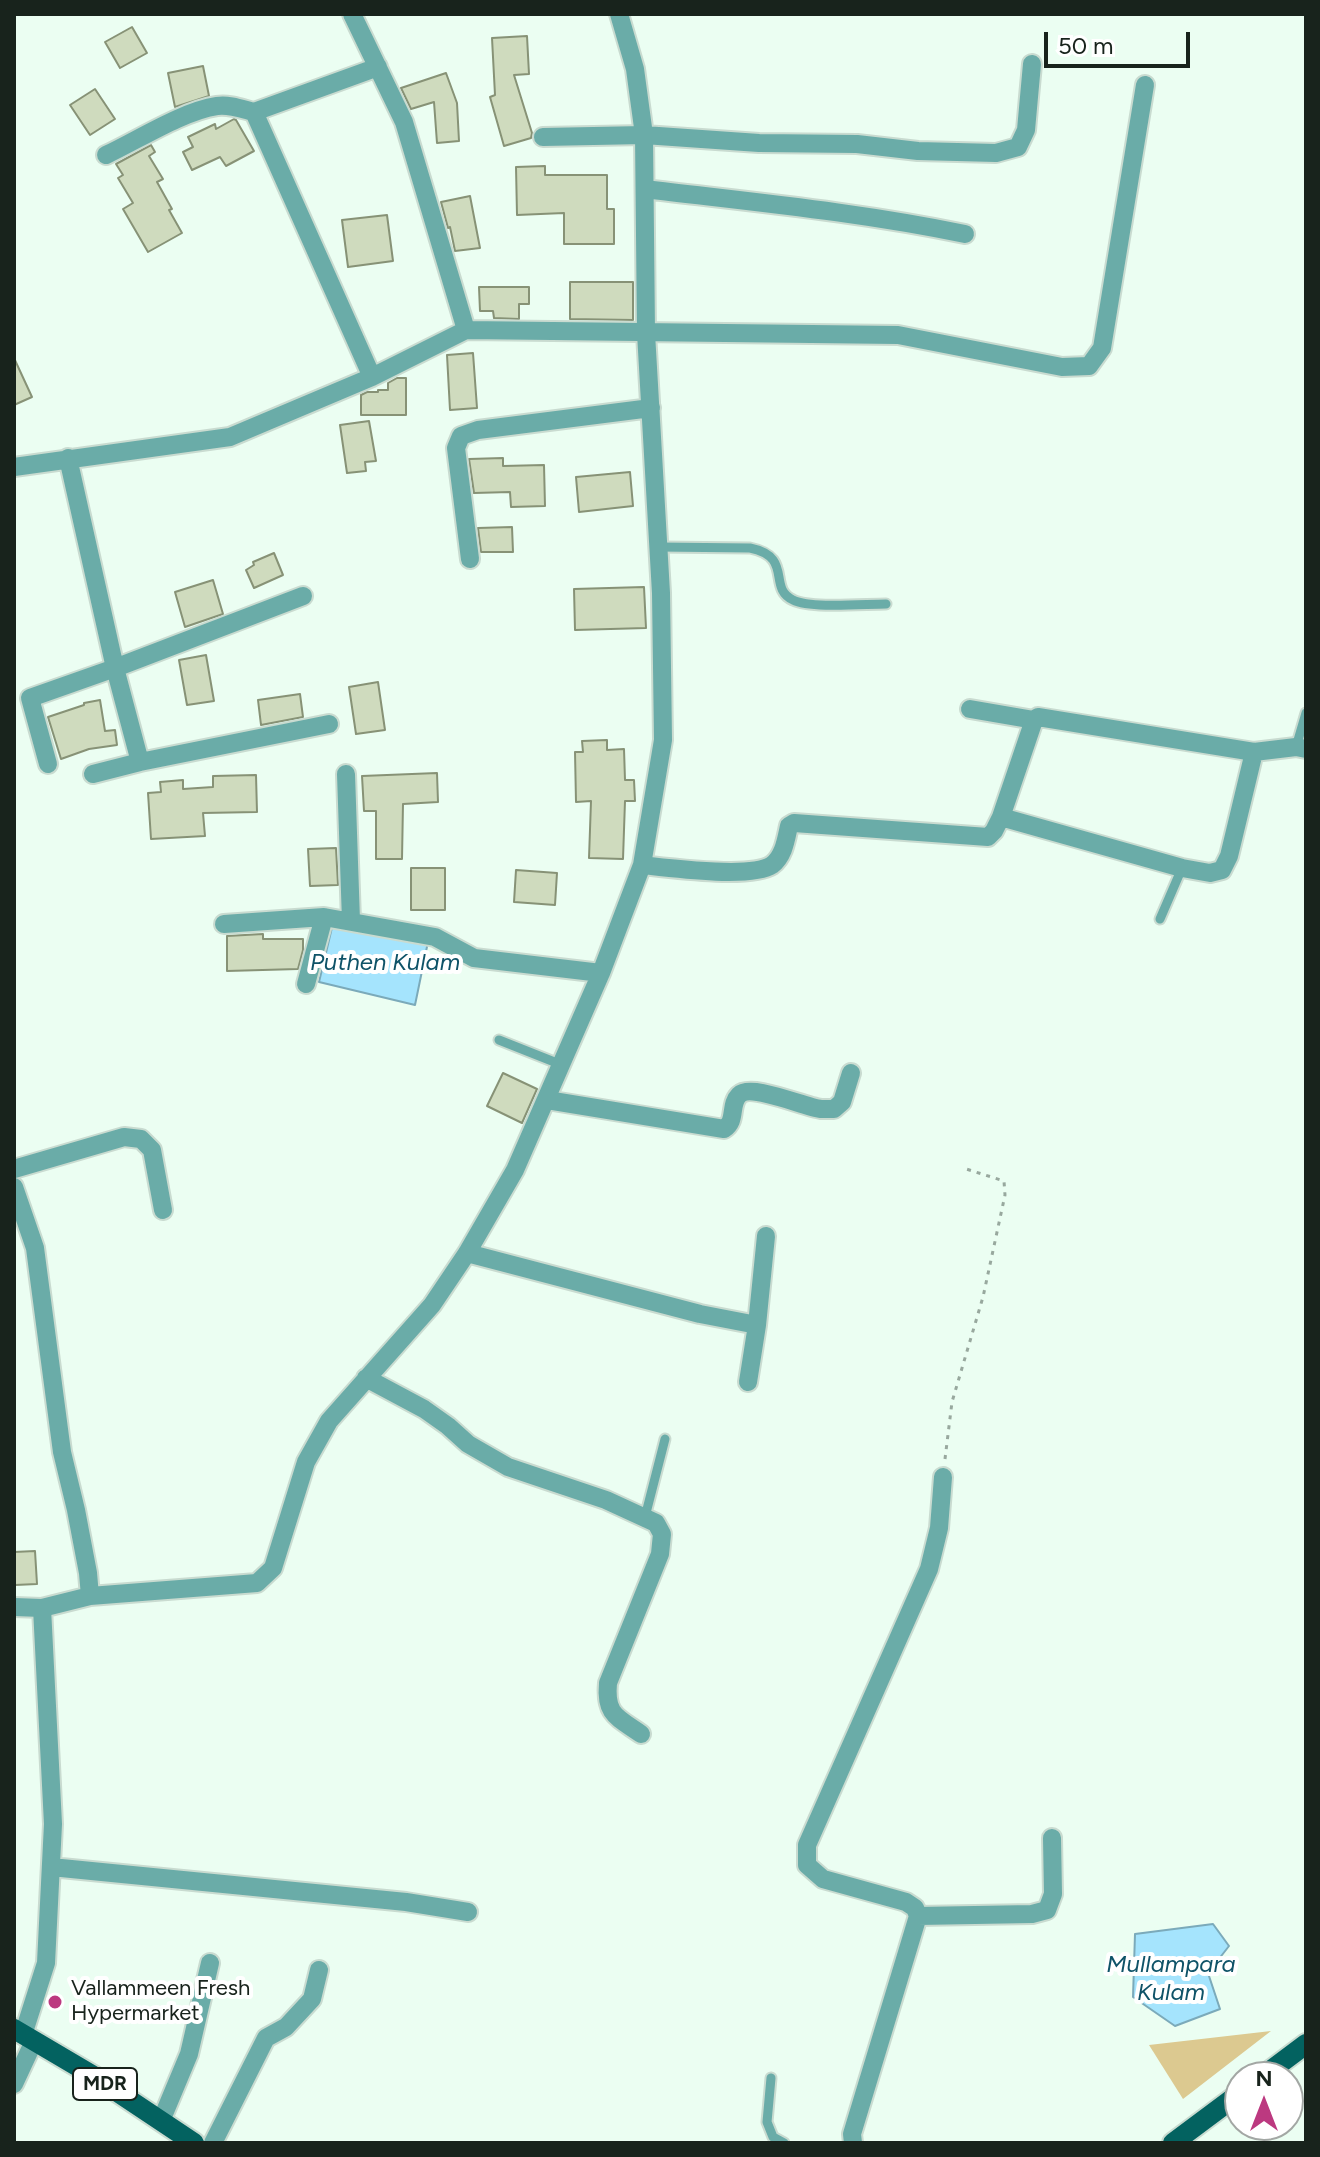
<!DOCTYPE html>
<html>
<head>
<meta charset="utf-8">
<style>
  body { margin:0 }
  #map { position:relative; width:1320px; height:2157px; overflow:hidden; background:#ebfef2; font-family:Figtree,sans-serif }
  canvas { display:block }
  .frame { position:absolute; inset:0; border:16px solid #18231c; pointer-events:none }
  .north { position:absolute; left:1224px; top:2061px; width:80px; height:80px; box-sizing:border-box; background:#fff; border:2px solid #a3a7a4; border-radius:50%; rotate:0deg; font-size:22px; font-weight:700; line-height:32px; text-align:center; color:#18231c }
  .north::after { content:''; display:block; margin:auto; width:28px; height:36px; background:#bc3980; clip-path:polygon(50% 0,100% 100%,50% 72%,0 100%) }
  .scale { position:absolute; left:1044px; top:32px; width:146px; height:36px; box-sizing:border-box; border:4px solid #18231c; border-top:0; padding-left:10px; font-size:24px; line-height:28px; white-space:nowrap; color:#18231c; -webkit-text-stroke:6px #fff; paint-order:stroke }
</style>
</head>
<body>
<div id="map">
<canvas width="1320" height="2157"></canvas>
<div class="frame"></div>
<div class="north">N</div>
<div class="scale">50 m</div>
</div>
<script>
const c = document.querySelector('canvas').getContext('2d');
c.lineJoin = 'round';
function paint(path, color) { c.fillStyle = color; c.fill(path, 'evenodd'); }
function strokePath(path, color, width, dash) { c.strokeStyle = color; c.lineWidth = width; c.lineCap = dash ? 'butt' : 'round'; c.setLineDash(dash || []); c.stroke(path); }
function write(font, color, halo, rows, align = 'center') {
  c.font = font + ' Figtree,sans-serif'; c.lineWidth = 8; c.setLineDash([]); c.textBaseline = 'middle'; c.strokeStyle = halo; c.fillStyle = color; for (const [text, x, y, turn = 0] of rows) {
    c.save(); c.translate(x, y); c.rotate((+turn || 0) * Math.PI / 180); c.textAlign = isNaN(turn) ? turn : align; if (halo) c.strokeText(text, 0, 0); c.fillText(text, 0, 0); c.restore();
  }
}
const green = new Path2D(`
  M1271 2031 1183 2099 1149 2045Z`);
const water = new Path2D(`
  M334 919 429 937 415 1005 319 982Z
  M1213 1924 1229 1946 1208 1973 1220 2009 1175 2026 1133 1997 1135 1934Z`);
const building = new Path2D(`
  M132 27 147 53 120 68 105 42Z
  M527 36 529 74 514 75 532 133 531 138 504 146 490 97 495 95 492 38Z
  M203 66 209 96 175 107 168 73Z
  M446 73 457 103 459 141 437 143 434 102 411 109 401 88Z
  M95 89 115 119 90 135 70 105Z
  M234 119 236 120 254 151 226 166 220 157 192 170 183 152 193 147 188 137 215 124 216 129Z
  M151 145 155 152 149 156 163 179 157 182 172 209 169 210 182 233 148 252 123 209 133 203 118 178 123 175 116 164Z
  M545 166V175H607V209H614V244H564V213L517 215 516 167Z
  M470 196 480 248 455 251 450 227 448 228 441 202Z
  M387 215 393 261 348 267 342 220Z
  M570 282H633V320L570 319Z
  M479 287H529V304H519V319L494 318 493 311H480Z
  M473 353 477 408 450 410 447 355Z
  M14 358 32 397 14 405Z
  M397 378H406V415H361V395L367 392H378V390H388V383Z
  M369 421 376 461 365 462 366 471 347 473 340 425Z
  M503 458V466L544 465 545 506 511 507 510 492 474 493 469 459Z
  M630 472 633 506 579 512 576 477Z
  M512 527 513 552H481L478 528Z
  M274 553 283 575 254 588 246 570 254 565 253 562Z
  M213 580 223 614 185 627 175 592Z
  M644 587 646 628 575 630 574 589Z
  M206 655 214 701 187 705 179 660Z
  M378 682 385 730 356 734 349 687Z
  M300 694 303 717 261 725 258 700Z
  M100 700 105 731 115 730 117 745 89 749 61 759 48 717 84 705V703Z
  M607 740V750L624 749 625 780H634L635 801H625L623 859 589 858 591 801 576 802 575 752H583L582 741Z
  M437 773 438 802 403 804 402 859H376V811H364L362 776Z
  M256 775 257 812 203 813 205 836 151 839 148 793 161 792 160 782 183 780V789L213 787V776Z
  M336 848 338 885 310 886 308 849Z
  M411 868H445V910H411Z
  M516 870 557 873 555 905 514 902Z
  M263 934V939H303V950L298 969 227 971V936Z
  M503 1073 537 1089 522 1123 487 1106Z
  M35 1551 37 1584 15 1585 14 1552Z`);
const path = new Path2D(`
  M945 1459 952 1402 983 1297 1005 1195 1004 1181 963 1168`);
const lane = new Path2D(`
  M659 547 750 548C794 557 767 588 793 600 811 609 864 604 886 604
  M1296 747 1306 713
  M1160 919 1182 868
  M499 1040 562 1065
  M645 1517 665 1439
  M771 2078 767 2122 773 2137 784 2143`);
const street = new Path2D(`
  M352 14 404 122 466 330
  M543 137 644 135 759 143 857 144 918 151 996 153 1018 147 1026 130 1032 64
  M106 155C138 140 183 111 217 106 229 104 242 109 254 112
  M645 189C752 202 859 212 965 234
  M372 377 254 112 378 67
  M68 458 115 668 140 762 93 774
  M14 467 230 437 372 377 466 330 898 335 1062 367 1089 366 1102 348 1145 85
  M470 559 456 448 461 436 478 430 651 408
  M970 709 1034 720
  M1254 752 1296 747 1306 749
  M140 762 329 724
  M48 764 30 698 115 668 303 596
  M346 774 351 921
  M642 865C669 868 751 879 772 865 784 856 786 839 789 826L794 823 988 837 994 831 1001 817 1034 720 1038 717 1254 752 1229 856 1222 870 1210 873 1182 868 1001 817
  M224 924 324 917 435 937 474 958 601 973
  M306 984 324 917
  M547 1100 724 1129C737 1121 729 1105 739 1095 751 1083 804 1107 821 1109 821 1109 833 1109 834 1109L842 1102 851 1073
  M14 1169 124 1137 141 1139 152 1150 163 1210
  M14 1187 35 1248 62 1452 76 1510 88 1573 90 1596
  M467 1253 700 1314 757 1325
  M366 1378 424 1409 448 1426 468 1444 508 1467 606 1500 656 1523 662 1534 660 1554 608 1683C605 1715 617 1717 641 1734
  M748 1382 757 1325 766 1236
  M14 1607 42 1608 90 1596 257 1583 273 1568 306 1462 329 1421 432 1305 467 1253 515 1170 601 973 642 865 663 740 661 593 646 333 644 135 635 69 619 14
  M51 1867 406 1902 468 1912
  M918 1916 1032 1914 1047 1910 1053 1894 1052 1838
  M23 2035 46 1963 53 1824 42 1608
  M14 2084 34 2041
  M161 2121 189 2054 210 1963
  M213 2143 266 2038 286 2027 312 1999 319 1970
  M853 2143 852 2134 918 1916 915 1908 906 1902 823 1879 807 1865V1845L929 1569 939 1528 943 1477`);
const primary = new Path2D(`
  M14 2029 92 2075 194 2143
  M1262 2077 1306 2044
  M1173 2143 1240 2093`);
const markers = [
  [55,2002,8,"#bc3980"]
];
const shields = [
  [105,2084,64]
];
const shieldNames = [
  ["MDR",105,2084]
];
const poiNames = [
  ["Vallammeen Fresh",71,1989],
  ["Hypermarket",71,2014]
];
const waterNames = [
  ["Puthen Kulam",385,963],
  ["Mullampara",1171,1965],
  ["Kulam",1171,1993]
];
paint(green, '#dcc990');
paint(water, '#a5e4fd');
strokePath(water, '#7baaba', 2);
paint(building, '#cfdbbe');
strokePath(building, '#879276', 2);
strokePath(lane, '#c9dbd0', 13);
strokePath(street, '#c9dbd0', 22);
strokePath(primary, '#c9dbd0', 24);
strokePath(path, '#98a89e', 3, [4, 6]);
strokePath(lane, '#6aaca8', 9);
strokePath(street, '#6aaca8', 18);
strokePath(primary, '#036260', 20);
for (const [x, y, r, color] of markers) { const dot = new Path2D(); dot.arc(x, y, r, 0, 2 * Math.PI); c.fillStyle = color; c.fill(dot); strokePath(dot, '#fff', 3); }
for (const [x, y, w] of shields) { const box = new Path2D(); box.roundRect(x - w / 2, y - 16, w, 32, 6); c.fillStyle = '#fff'; c.fill(box); strokePath(box, '#18231c', 2); }
write('bold 20px', '#18231c', null, shieldNames);
write('22px', '#18231c', '#fff', poiNames, 'left');
write('italic 24px', '#0f5368', '#fff', waterNames);
</script>
</body>
</html>
